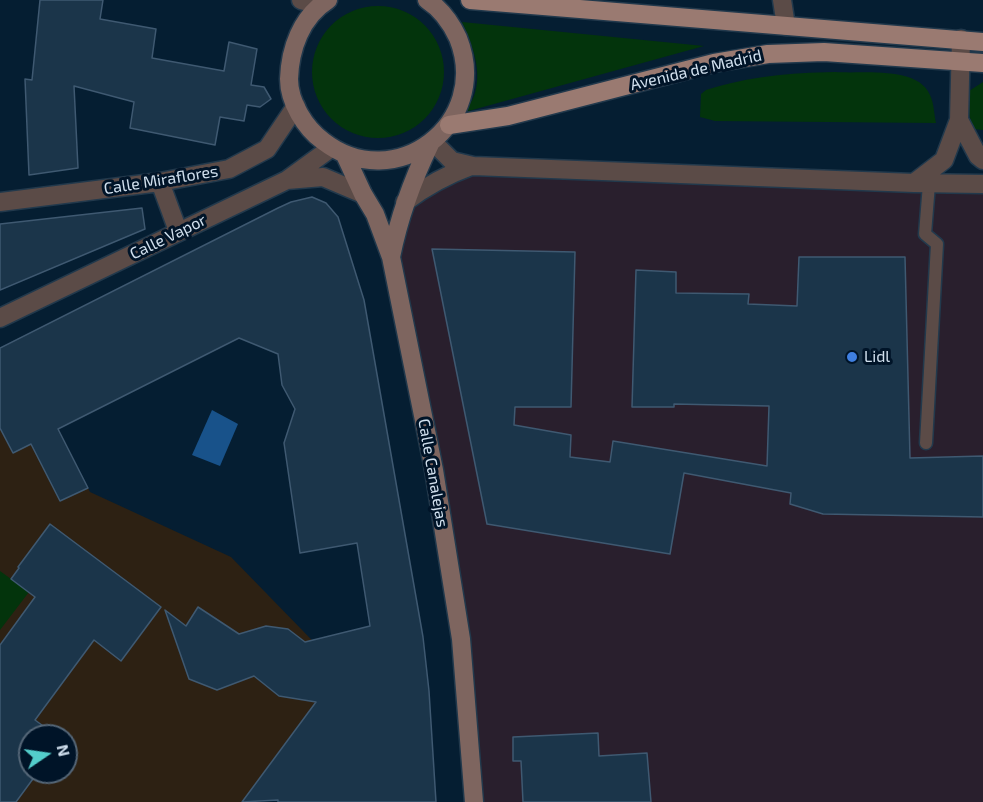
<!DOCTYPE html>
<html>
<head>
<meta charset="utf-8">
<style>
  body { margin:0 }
  #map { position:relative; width:983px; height:802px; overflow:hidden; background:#051e32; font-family:"Exo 2",sans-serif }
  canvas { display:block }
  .north { position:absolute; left:18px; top:724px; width:60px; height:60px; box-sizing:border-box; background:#001428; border:2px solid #546677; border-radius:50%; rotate:77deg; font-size:16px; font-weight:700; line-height:24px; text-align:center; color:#d1e0ee }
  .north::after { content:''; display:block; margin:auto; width:21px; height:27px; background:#53cdcb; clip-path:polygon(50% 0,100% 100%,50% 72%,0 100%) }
</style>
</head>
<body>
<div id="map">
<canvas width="983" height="802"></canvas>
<div class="north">N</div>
</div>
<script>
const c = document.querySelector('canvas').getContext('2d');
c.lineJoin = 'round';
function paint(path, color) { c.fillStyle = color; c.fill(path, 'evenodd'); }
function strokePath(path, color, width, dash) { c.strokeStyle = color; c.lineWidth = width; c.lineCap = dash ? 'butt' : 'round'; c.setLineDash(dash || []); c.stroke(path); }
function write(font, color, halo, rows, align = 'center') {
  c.font = font + ' "Exo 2",sans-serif'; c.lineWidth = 6; c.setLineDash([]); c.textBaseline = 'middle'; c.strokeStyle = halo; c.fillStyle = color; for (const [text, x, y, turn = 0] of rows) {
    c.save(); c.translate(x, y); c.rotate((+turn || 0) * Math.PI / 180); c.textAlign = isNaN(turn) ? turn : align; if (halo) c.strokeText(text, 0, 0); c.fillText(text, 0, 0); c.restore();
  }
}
const commercial = new Path2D(`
  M449 174 983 184V802H474L465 674 401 305 398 220Z`);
const education = new Path2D(`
  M14 341 90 492 231 557 340 669 242 802H0V348ZM30 736H66V772H30Z`);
const green = new Path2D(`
  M312 72a66 66 0 1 1 132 0a66 66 0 1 1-132 0Z
  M462 22 704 46 465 112C468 107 472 101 474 96 483 72 472 43 462 22Z
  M835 72C862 74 918 66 930 95 934 103 934 114 936 123L715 121 700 117 701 94 706 90C751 76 788 73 835 72Z
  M983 82V130L973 129 969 114V91Z
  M0 571 29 592 0 630Z`);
const water = new Path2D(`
  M212 410 238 424 220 466 192 455Z`);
const building = new Path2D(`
  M40 0H103L100 19 156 29 152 58 224 71 229 42 257 49 251 85 264 87 271 99 260 107 247 105 244 121 220 117 215 145 130 128 134 102 74 86 78 168 29 175 25 79 32 80Z
  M312 197 326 203 338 217 364 300 423 637 429 691 436 802H278V800L242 802 316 702 279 696 254 676 217 690 189 679 165 610 186 626 198 607 239 634 266 626 288 629 305 642 370 626 357 543 300 553 284 443 295 409 282 385 278 354 239 338 58 429 88 488 60 501 31 444 13 453 0 428V348L278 208 291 202Z
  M142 208 145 229 0 290V224Z
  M432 249 575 252 571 407H515L514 425 571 435 570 457 610 462 613 441 767 466 769 406 674 404V407H632L636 270 676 272V293L749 294 748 304 797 306 799 257H905L910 458 983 456V517L823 514 790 504 791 493 684 473 670 554 487 524Z
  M50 524 161 607 121 661 94 640 35 720 57 736H30V772H38L16 802H0V645L35 597 11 579 19 568 18 567Z
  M598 733 599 756 647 753 651 802H523L521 761H513V737Z`);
const lane = new Path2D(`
  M926 443 937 244 925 234 929 184`);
const street = new Path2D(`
  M301 0 320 5
  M782 0 786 26
  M959 120 978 156 983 160
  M433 142 452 161 473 166 914 183 983 184
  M287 180 323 177 363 194
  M160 182 178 231
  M914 183 944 160 959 120 961 39
  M0 202 160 182 229 169 267 149 296 106
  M405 202C426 186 446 175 471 166
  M0 318 287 180 331 148`);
const secondary = new Path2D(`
  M328 0C301 17 290 49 289 79 289 102 305 128 323 141 395 197 492 123 458 38 451 23 441 9 427 0
  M345 155 363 194 375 214 391 257 434 470 461 639 474 802
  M391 257C399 217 412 181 430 144`);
const primary = new Path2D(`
  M470 0 983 42
  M449 125 508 116 714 63 768 54 824 52 983 63`);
const markers = [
  [852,357,6,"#3f7fe0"]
];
const streetNames = [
  ["Avenida de Madrid",696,70,-13],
  ["Calle Miraflores",161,180,-9],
  ["Calle Vapor",168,237,-26],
  ["Calle Canalejas",433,473,80]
];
const poiNames = [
  ["Lidl",864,357]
];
paint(commercial, '#291f2d');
paint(education, '#2d2113');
paint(green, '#03340c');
paint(water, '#18528a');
paint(building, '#1b354a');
strokePath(building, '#3f5971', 1.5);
strokePath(lane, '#22394c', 15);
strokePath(street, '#22394c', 21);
strokePath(secondary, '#22394c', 21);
strokePath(primary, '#22394c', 21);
strokePath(lane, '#5b4b47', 12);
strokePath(street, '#5b4b47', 18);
strokePath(secondary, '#7e655f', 18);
strokePath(primary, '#9a7a71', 18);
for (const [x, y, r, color] of markers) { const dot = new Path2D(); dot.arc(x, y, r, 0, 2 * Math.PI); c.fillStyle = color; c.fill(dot); strokePath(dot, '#001428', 2); }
write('16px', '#d1e0ee', '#001428', streetNames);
write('16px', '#d1e0ee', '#001428', poiNames, 'left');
</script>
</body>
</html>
